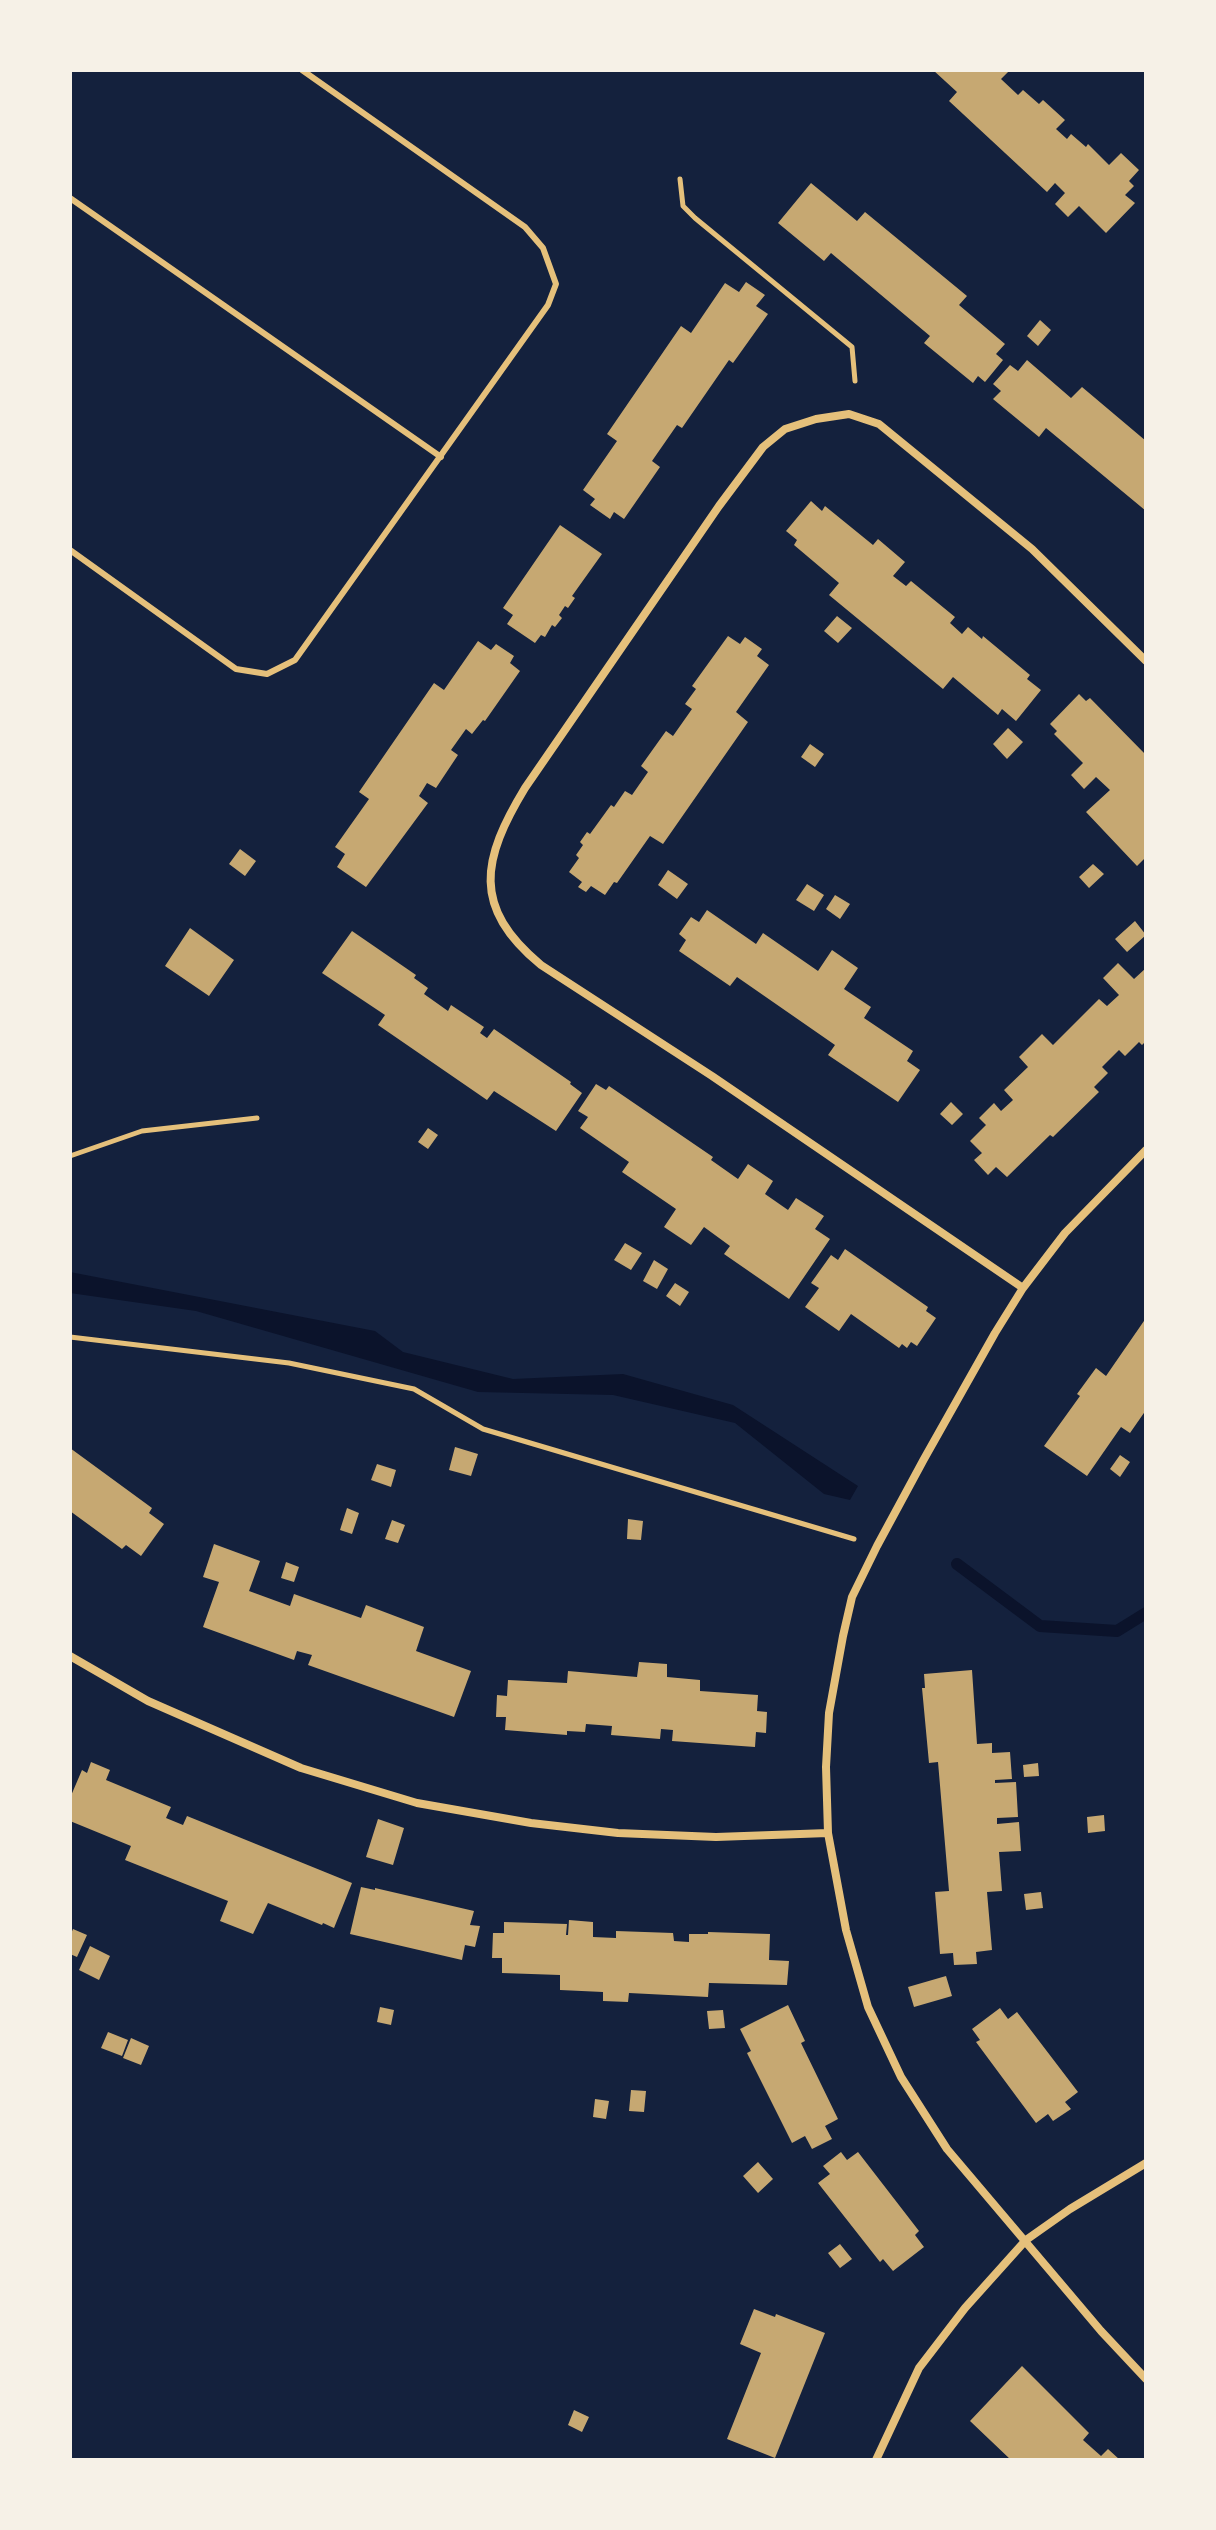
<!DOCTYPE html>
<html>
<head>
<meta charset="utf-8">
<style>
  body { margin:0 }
  #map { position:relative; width:1216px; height:2530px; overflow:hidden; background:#14213d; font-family:"Exo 2",sans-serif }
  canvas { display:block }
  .frame { position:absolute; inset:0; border:72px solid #f6f1e7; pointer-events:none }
</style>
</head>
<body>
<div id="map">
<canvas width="1216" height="2530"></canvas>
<div class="frame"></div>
</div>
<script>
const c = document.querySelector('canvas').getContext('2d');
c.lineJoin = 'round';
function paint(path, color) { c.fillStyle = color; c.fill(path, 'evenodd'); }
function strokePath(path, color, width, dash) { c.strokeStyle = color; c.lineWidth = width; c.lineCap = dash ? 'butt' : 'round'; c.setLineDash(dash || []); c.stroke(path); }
const water = new Path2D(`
  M70 1272 375 1331 403 1352 513 1379 623 1374 733 1405 858 1486 850 1500 824 1494 735 1423 613 1395 478 1392 196 1311 70 1293Z`);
const stream = new Path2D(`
  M957 1564 1040 1626 1117 1631 1146 1613`);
const building = new Path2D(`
  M933 70H1010L1001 79 1018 95 1023 90 1039 104 1043 100 1065 120 1056 129 1067 139 1071 134 1086 147 1088 144 1109 165 1121 153 1139 170 1129 181 1134 186 1125 195 1135 203 1106 233 1079 206 1068 217 1055 204 1065 193 1055 183 1047 192 949 101 957 92Z
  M811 183 857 221 865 212 967 296 959 305 1005 344 996 354 1003 360 985 382 978 376 973 383 924 343 930 336 831 253 824 261 778 223Z
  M746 282 765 295 756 306 768 314 733 363 729 360 682 428 677 425 652 461 660 467 624 519 614 512 610 519 590 505 595 499 583 490 617 441 607 434 681 326 691 333 725 283 739 292Z
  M1040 320 1051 330 1038 346 1027 336Z
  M1027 360 1071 398 1082 387 1146 441V511L1046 428 1039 437 993 399 1001 391 993 384 1010 365 1018 371Z
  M811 501 822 511 825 506 873 545 878 539 905 562 893 576 906 586 911 581 955 617 950 623 962 634 968 627 982 639 983 636 1030 675 1027 679 1041 690 1016 721 1002 709 998 715 953 677 943 689 829 595 839 583 794 545 797 540 786 531Z
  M560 525 602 554 572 596 575 598 568 608 565 606 559 615 562 618 555 627 552 625 545 637 541 635 535 643 507 624 513 615 503 608Z
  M837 616 852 628 838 643 824 631Z
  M728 636 740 644 745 637 762 649 757 656 769 665 736 712 748 722 663 844 650 836 617 883 614 882 605 895 591 886 586 892 578 887 582 882 569 872 579 858 576 855 583 845 580 842 587 832 590 834 611 805 614 807 625 791 632 795 648 772 641 766 666 731 673 736 692 709 685 704 696 689 692 686Z
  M478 641 491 650 496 644 514 656 510 663 520 671 485 721 483 720 472 734 466 729 451 750 458 755 436 788 427 783 419 796 428 803 366 887 337 867 345 854 335 847 369 799 359 792 434 683 444 690Z
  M1079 694 1086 701 1090 698 1146 755V857L1137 866 1086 812 1110 790 1096 777 1084 789 1071 775 1083 763 1054 734 1057 731 1050 724Z
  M1008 728 1023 742 1007 759 993 744Z
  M810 744 824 754 815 767 801 757Z
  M240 849 256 861 245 876 229 864Z
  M1093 864 1104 874 1089 888 1079 877Z
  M668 870 688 884 677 899 658 885Z
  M807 884 824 895 814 911 796 900Z
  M835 895 850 904 840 919 826 909Z
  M707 910 756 944 763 933 818 971 832 950 858 968 844 989 871 1007 864 1018 913 1051 907 1061 920 1070 898 1102 828 1055 835 1045 737 977 730 986 679 951 686 940 679 934 691 917 699 922Z
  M1135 921 1146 935 1127 952 1115 939Z
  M190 928 234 960 209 996 165 966Z
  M352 931 416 975 414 978 428 988 424 994 448 1011 451 1005 484 1027 480 1033 487 1038 494 1029 571 1082 570 1084 582 1093 556 1131 494 1091 487 1100 378 1025 385 1015 322 973Z
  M1118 963 1134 979 1146 968V1041L1142 1045 1139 1042 1125 1056 1119 1050 1102 1067 1108 1073 1094 1087 1099 1092 1053 1137 1050 1135 1007 1177 996 1167 988 1175 974 1160 982 1153 970 1141 986 1125 979 1118 994 1103 1001 1111 1013 1100 1004 1090 1028 1067 1019 1057 1042 1034 1053 1045 1099 999 1107 1006 1119 995 1103 978Z
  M596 1084 606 1090 609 1086 713 1157 711 1160 738 1179 748 1164 773 1181 765 1194 788 1210 796 1198 824 1216 815 1229 830 1239 789 1299 724 1254 730 1246 704 1227 691 1245 664 1227 676 1209 622 1172 629 1162 580 1128 588 1117 578 1111Z
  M951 1102 963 1114 952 1125 940 1114Z
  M428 1128 438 1135 428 1149 418 1142Z
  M625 1243 642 1253 631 1270 614 1260Z
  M845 1249 928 1307 926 1311 936 1318 917 1346 911 1342 907 1348 902 1344 899 1348 851 1314 839 1331 805 1307 819 1288 811 1283 831 1255 838 1260Z
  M654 1260 668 1269 657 1289 643 1281Z
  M675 1283 689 1292 680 1306 666 1296Z
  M1146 1318V1410L1130 1433 1121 1427 1087 1476 1044 1446 1080 1396 1077 1394 1096 1368 1106 1376Z
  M455 1447 478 1454 471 1476 449 1470Z
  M70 1448 152 1508 149 1513 164 1524 141 1556 126 1545 122 1549 70 1511Z
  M1120 1455 1130 1462 1120 1477 1110 1469Z
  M377 1464 396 1470 391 1487 371 1480Z
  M347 1508 359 1513 352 1534 340 1530Z
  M628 1519 643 1521 641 1540 627 1539Z
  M392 1520 405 1525 398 1543 385 1539Z
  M214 1544 260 1561 249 1591 290 1606 294 1594 361 1618 366 1605 424 1627 416 1651 471 1671 454 1717 308 1665 312 1655 297 1651 294 1660 203 1627 219 1582 203 1577Z
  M286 1562 299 1567 294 1582 281 1578Z
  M639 1662 667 1664V1677L700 1680V1691L758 1695 757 1711 767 1712 766 1733 756 1732 755 1747 672 1741 673 1730 661 1729 660 1739 611 1735 612 1726 586 1724 585 1732 567 1731V1735L505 1730 506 1717H496L497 1695 507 1696 508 1680 567 1683 568 1671 637 1677Z
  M972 1670 977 1744 992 1743V1753L1010 1752 1012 1779 995 1780V1783L1016 1782 1018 1817 997 1818V1824L1019 1822 1021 1851 999 1852 1002 1891 987 1892 992 1950 976 1952 977 1964 954 1965 953 1953 940 1954 935 1892 949 1891 938 1762 929 1763 922 1688H925L924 1674Z
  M91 1762 110 1770 106 1780 171 1807 166 1818 183 1825 187 1816 352 1883 334 1928 323 1923 322 1925 268 1903 253 1934 220 1921 228 1901 125 1860 131 1846 70 1821V1798L82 1770 87 1773Z
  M1038 1763 1039 1776 1024 1777 1023 1765Z
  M1104 1815 1105 1831 1088 1833 1087 1817Z
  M378 1819 404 1828 393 1865 366 1857Z
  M361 1887 375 1890V1888L474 1911 470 1925 480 1926 475 1947 465 1945 462 1960 350 1934Z
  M1041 1892 1043 1908 1026 1910 1024 1894Z
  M569 1920 593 1922V1937L616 1938V1931L673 1933 674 1941 689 1942V1934H708V1932L770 1934 769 1960 789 1961 787 1985 709 1983 708 1997 629 1993 628 2002 603 2001V1992L560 1990V1975L502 1973V1958H492L493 1933H504V1922L567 1924 566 1935H568Z
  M73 1929 87 1935 77 1957 70 1954V1936Z
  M90 1946 110 1956 99 1980 79 1970Z
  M946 1976 952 1996 914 2007 908 1987Z
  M788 2005 805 2041 801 2043 838 2119 825 2126 832 2139 812 2149 805 2136 792 2143 747 2053 751 2051 740 2029Z
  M380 2007 394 2010 391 2025 377 2022Z
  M1000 2008 1008 2019 1017 2012 1078 2092 1065 2102 1071 2109 1053 2121 1048 2114 1036 2123 976 2042 980 2040 972 2029Z
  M723 2010 725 2028 709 2029 707 2011Z
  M108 2032 128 2040 122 2056 101 2048Z
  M131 2038 149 2046 141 2065 123 2058Z
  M631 2090 646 2091 644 2112 629 2111Z
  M595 2099 609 2101 606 2119 593 2117Z
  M841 2152 847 2160 858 2152 919 2231 915 2235 924 2247 893 2271 883 2259 880 2262 818 2183 830 2174 823 2166Z
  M758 2162 773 2179 758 2193 743 2176Z
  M840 2244 852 2259 840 2268 828 2253Z
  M754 2309 775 2317 776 2314 825 2333 775 2458 727 2439 761 2353 740 2344Z
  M1022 2366 1089 2433 1083 2440 1101 2456 1108 2449 1120 2460H1011L970 2421Z
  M574 2410 589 2417 582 2432 568 2425Z`);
const path = new Path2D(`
  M680 179 683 206 695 218 852 347 855 381
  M70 1156 142 1131 257 1118
  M70 1337 289 1363 414 1389 483 1429 854 1539`);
const service = new Path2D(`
  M70 198 441 457
  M70 550 236 669 267 674 295 660 548 305 556 284 543 248 525 227 302 70`);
const minor = new Path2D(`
  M1146 1150 1065 1233 1023 1288 995 1333 924 1459 877 1546 852 1597 843 1636 829 1713 826 1767 828 1833 846 1930 868 2007 901 2077 947 2149 1101 2331 1146 2379
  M1023 1288 712 1076 541 965C471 907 482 859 525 788L719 506 763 447 785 429 816 419 849 414 879 424 1032 549 1146 661
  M70 1656 148 1701 301 1768 417 1803 531 1823 618 1833 716 1837 828 1833
  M876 2460 919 2368 965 2308 1026 2240 1070 2209 1146 2163`);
paint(water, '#0b132b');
strokePath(stream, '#0b132b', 12);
paint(building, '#c6a872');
strokePath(path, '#e5c07b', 5);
strokePath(service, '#e5c07b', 6);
strokePath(minor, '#e5c07b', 8);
</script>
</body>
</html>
